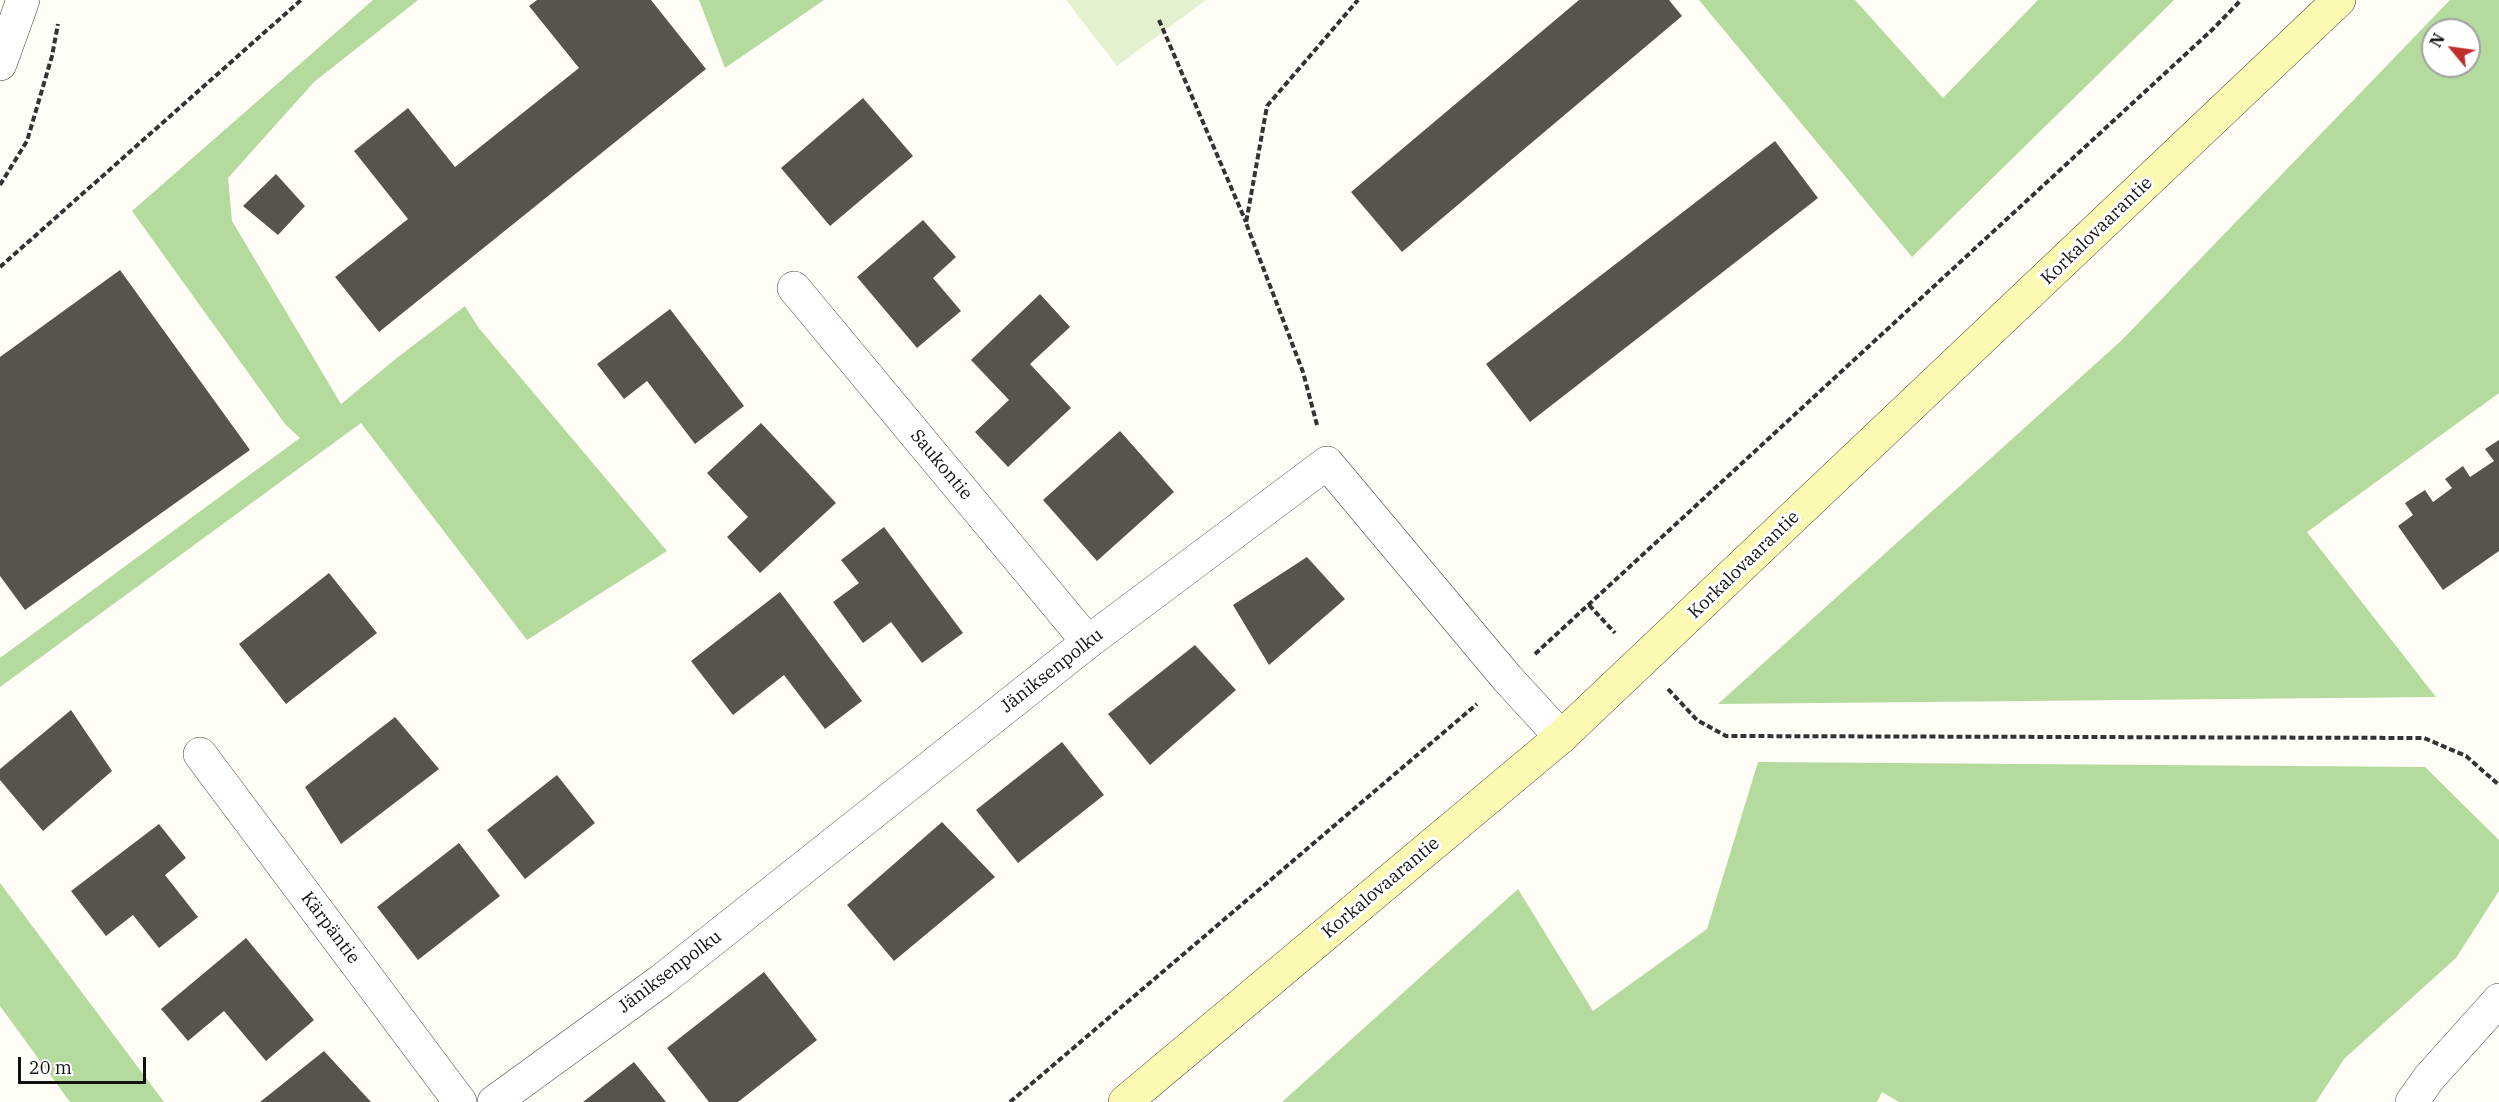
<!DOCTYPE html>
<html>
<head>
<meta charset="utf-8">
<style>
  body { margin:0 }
  #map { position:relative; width:2499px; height:1102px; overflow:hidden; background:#fffdf5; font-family:"IBM Plex Serif",serif }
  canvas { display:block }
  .north { position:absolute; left:2421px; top:18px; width:60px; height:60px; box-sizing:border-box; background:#fff; border:2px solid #a0a0a0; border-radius:50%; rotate:299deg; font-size:16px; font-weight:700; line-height:24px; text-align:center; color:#111 }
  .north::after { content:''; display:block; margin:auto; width:21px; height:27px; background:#be2f2b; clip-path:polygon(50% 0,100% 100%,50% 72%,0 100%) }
  .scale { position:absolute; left:18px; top:1057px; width:128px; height:27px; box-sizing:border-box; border:3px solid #111; border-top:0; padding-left:8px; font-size:18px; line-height:21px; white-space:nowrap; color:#111; -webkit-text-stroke:4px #fff; paint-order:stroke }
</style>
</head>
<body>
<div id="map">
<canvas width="2499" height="1102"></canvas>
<div class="north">N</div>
<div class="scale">20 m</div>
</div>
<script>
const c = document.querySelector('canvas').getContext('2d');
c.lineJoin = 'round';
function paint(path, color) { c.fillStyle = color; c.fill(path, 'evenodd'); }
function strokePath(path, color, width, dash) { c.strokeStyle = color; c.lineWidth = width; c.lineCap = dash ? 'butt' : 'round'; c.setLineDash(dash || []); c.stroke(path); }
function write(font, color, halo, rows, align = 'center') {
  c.font = font + ' "IBM Plex Serif",serif'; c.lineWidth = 6; c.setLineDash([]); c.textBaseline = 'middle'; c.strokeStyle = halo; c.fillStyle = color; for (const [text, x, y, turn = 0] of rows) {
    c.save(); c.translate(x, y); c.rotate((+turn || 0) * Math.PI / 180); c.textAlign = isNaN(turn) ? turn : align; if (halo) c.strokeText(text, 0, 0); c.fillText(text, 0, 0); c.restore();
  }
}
const forest = new Path2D(`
  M373 0H418L314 82 228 178 232 221 341 404 398 357 465 306 478 327 667 551 527 640 361 423 0 687V658L300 438 285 424 132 211Z
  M699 0H824L725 68Z
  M1699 0H1855L1943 98 2038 0H2174L1912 257Z
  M2450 0H2499V393L2307 532 2436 697 1718 704 2122 340ZM2433 30H2469V66H2433Z
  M1758 762 2425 767 2499 840V891L2456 958 2344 1059 2316 1102H1899L1882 1092 1877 1102H1282L1518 889 1593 1011 1707 929Z
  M0 883 164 1102H70L0 1006Z`);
const pitch = new Path2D(`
  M1066 0H1206L1117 66Z`);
const building = new Path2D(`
  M537 0H651L706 69 379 332 335 277 408 219 354 151 408 108 455 167 579 68 529 6Z
  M1579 0H1669L1682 16 1402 252 1351 192Z
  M863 98 913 156 830 226 781 168Z
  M1775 141 1818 198 1530 422 1486 364Z
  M276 174 305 206 278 235 243 206Z
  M923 220 956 257 933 278 961 311 917 348 857 277Z
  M120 270 250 450 25 610 0 576V357Z
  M1040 294 1070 327 1030 364 1071 408 1008 467 975 432 1009 400 971 360Z
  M670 309 744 406 695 444 647 381 624 399 597 364Z
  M761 423 836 503 760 573 727 537 748 517 707 473Z
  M1120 431 1174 492 1097 561 1043 500Z
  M2499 440V551L2443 590 2398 526 2413 515 2405 503 2425 490 2433 502 2452 488 2445 479 2463 466 2470 477 2494 461 2485 449Z
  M884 527 963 633 922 663 891 622 863 643 833 602 859 583 841 560Z
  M1307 557 1345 599 1269 665 1233 605Z
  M329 573 377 633 286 704 239 644Z
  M780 592 862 701 825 729 784 675 733 715 691 661Z
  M1195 645 1236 690 1150 765 1108 714Z
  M71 710 112 771 43 831 0 780V769Z
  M395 717 439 769 341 844 305 787Z
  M1062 742 1104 795 1018 863 976 810Z
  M557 775 595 823 525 879 487 830Z
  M942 822 995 877 894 961 847 905Z
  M159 824 186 858 165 875 198 917 159 948 133 915 106 936 71 891Z
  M459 843 500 896 418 960 377 907Z
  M246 938 314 1020 266 1061 224 1011 188 1041 161 1009Z
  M764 972 817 1040 738 1102H709L667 1048Z
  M324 1051 371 1102H260Z
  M634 1062 666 1102H583Z`);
const path = new Path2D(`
  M1159 20 1246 222
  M0 185 27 141 52 56 58 24
  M0 267 301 0
  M1317 425 1303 372 1246 223 1267 106 1358 0
  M1589 605 1615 633
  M1535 654 2213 29 2241 0
  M1668 689 1697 720 1726 736 2424 738 2466 756 2499 785
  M1010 1102 1477 704`);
const street = new Path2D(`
  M0 64 23 0
  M794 288 1088 642
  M200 754 460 1102
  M494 1102 662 980 1088 642 1327 463 1507 678 1561 737
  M2412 1102 2429 1078 2499 1000`);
const secondary = new Path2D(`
  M1125 1102 1561 737 2339 0`);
const streetNames = [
  ["Korkalovaarantie",2097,231,-44],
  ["Saukontie",941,465,50],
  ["Korkalovaarantie",1744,565,-44],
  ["Jäniksenpolku",1052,671,-38],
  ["Korkalovaarantie",1381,888,-40],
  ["Kärpäntie",330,928,53],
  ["Jäniksenpolku",670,972,-37]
];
paint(forest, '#b4da9e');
paint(pitch, '#e3f1d0');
paint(building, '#59534d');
strokePath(street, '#444', 34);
strokePath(secondary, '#333', 34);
strokePath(path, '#333', 4, [6, 3]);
strokePath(street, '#fff', 33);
strokePath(secondary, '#fcfab2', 33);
write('18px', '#111', '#fff', streetNames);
</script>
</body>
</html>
